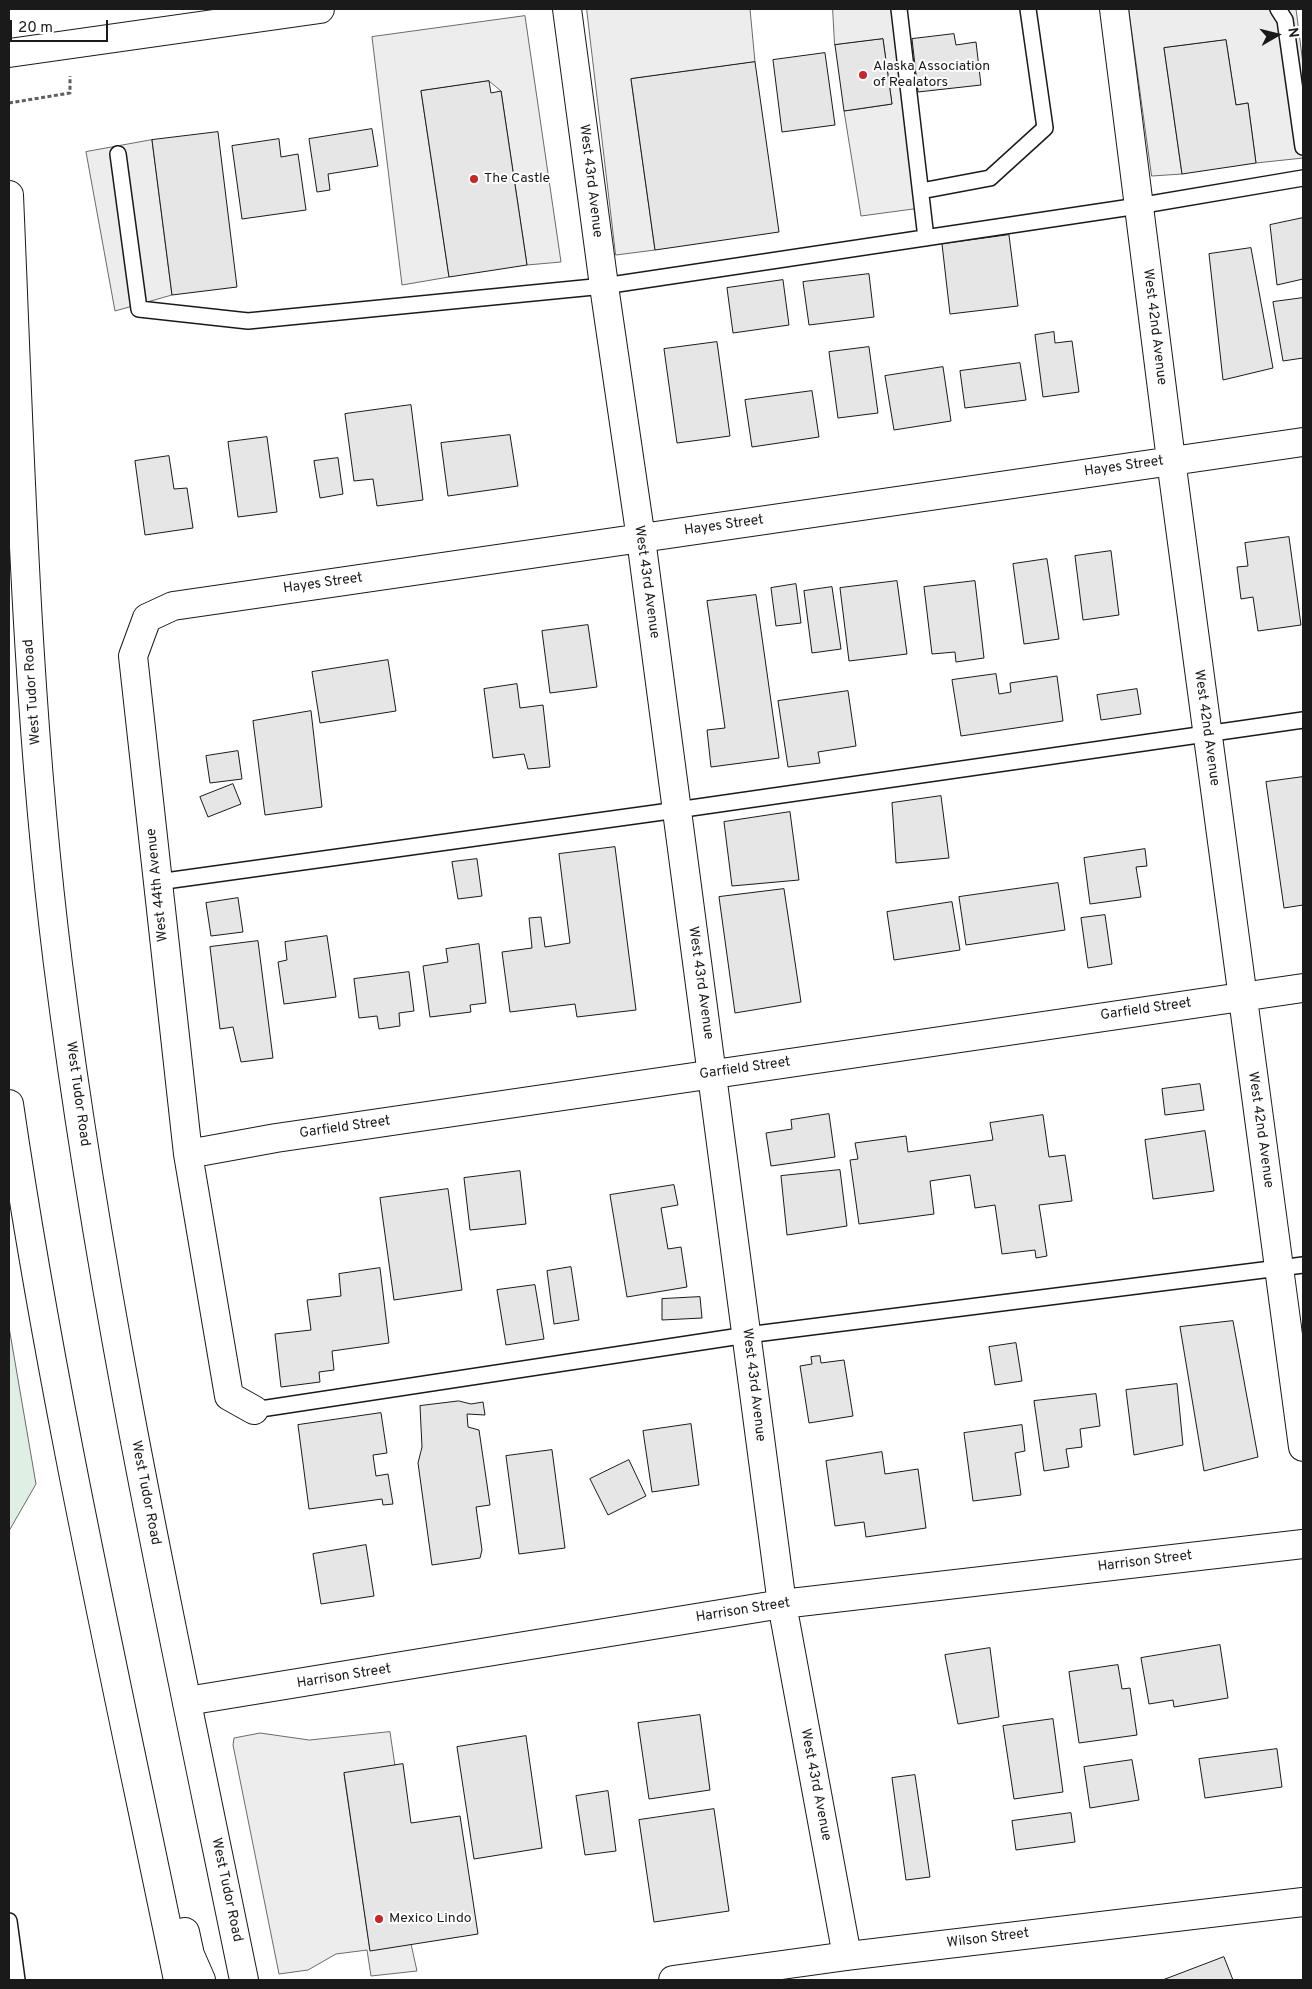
<!DOCTYPE html>
<html>
<head>
<meta charset="utf-8">
<style>
  body { margin:0 }
  #map { position:relative; width:1312px; height:1989px; overflow:hidden; background:#fff; font-family:Overpass,sans-serif }
  canvas { display:block }
  .frame { position:absolute; inset:0; border:10px solid #1a1a1a; pointer-events:none }
  .north { position:absolute; left:1252px; top:10px; width:50px; height:50px; -webkit-text-stroke:4px #fff; paint-order:stroke; rotate:82deg; font-size:14px; font-weight:700; line-height:20px; text-align:center; color:#1a1a1a }
  .north::after { content:''; display:block; margin:auto; width:18px; height:22px; background:#1a1a1a; clip-path:polygon(50% 0,100% 100%,50% 72%,0 100%) }
  .scale { position:absolute; left:10px; top:20px; width:98px; height:22px; box-sizing:border-box; border:2px solid #1a1a1a; border-top:0; padding-left:6px; font-size:15px; line-height:18px; white-space:nowrap; color:#1a1a1a; -webkit-text-stroke:4px #fff; paint-order:stroke }
</style>
</head>
<body>
<div id="map">
<canvas width="1312" height="1989"></canvas>
<div class="frame"></div>
<div class="north">N</div>
<div class="scale">20 m</div>
</div>
<script>
const c = document.querySelector('canvas').getContext('2d');
c.lineJoin = 'round';
function paint(path, color) { c.fillStyle = color; c.fill(path, 'evenodd'); }
function strokePath(path, color, width, dash) { c.strokeStyle = color; c.lineWidth = width; c.lineCap = dash ? 'butt' : 'round'; c.setLineDash(dash || []); c.stroke(path); }
function write(font, color, halo, rows, align = 'center') {
  c.font = font + ' Overpass,sans-serif'; c.lineWidth = 4; c.setLineDash([]); c.textBaseline = 'middle'; c.strokeStyle = halo; c.fillStyle = color; for (const [text, x, y, turn = 0] of rows) {
    c.save(); c.translate(x, y); c.rotate((+turn || 0) * Math.PI / 180); c.textAlign = isNaN(turn) ? turn : align; if (halo) c.strokeText(text, 0, 0); c.fillText(text, 0, 0); c.restore();
  }
}
const green = new Path2D(`
  M9 1327 36 1484 9 1531Z`);
const parking = new Path2D(`
  M587 9H750L755 62 631 79 655 250 616 255Z
  M833 9H902L928 207 861 216 844 111 892 104 883 39 835 45Z
  M1129 9H1296L1303 64V158L1256 163 1248 103 1236 105 1226 40 1164 48 1182 174 1152 176Z
  M525 16 561 262 527 265 501 91 489 81 421 91 449 277 402 285 372 37Z
  M152 140 172 295 115 311 86 152Z
  M390 1732 395 1766 344 1774 370 1950 411 1944 417 1971 371 1976 367 1950 336 1954 308 1970 279 1974 233 1745 234 1738 260 1733 309 1740Z`);
const building = new Path2D(`
  M954 34 956 45 976 42 981 85 918 92 912 39Z
  M883 39 892 104 844 111 835 45Z
  M1226 40 1236 105 1248 103 1256 163 1182 174 1164 48Z
  M825 53 835 125 782 132 773 60Z
  M755 62 779 232 655 250 631 79Z
  M489 81 491 93 501 91 527 265 449 277 421 91Z
  M372 129 378 166 328 174 330 190 317 192 309 139Z
  M218 132 237 287 172 295 152 140Z
  M279 139 281 157 298 154 306 210 242 219 232 146Z
  M1303 218V279L1277 285 1270 225Z
  M1009 235 1018 306 950 314 942 244Z
  M1251 248 1273 368 1223 380 1209 254Z
  M869 274 874 317 809 325 803 282Z
  M783 280 789 325 733 333 727 288Z
  M1303 298V358L1283 361 1273 302Z
  M1054 332 1055 343 1072 341 1079 392 1043 397 1035 335Z
  M717 342 730 436 677 443 664 349Z
  M869 347 878 413 838 418 829 352Z
  M1020 363 1026 400 965 408 960 371Z
  M943 367 951 421 894 430 885 376Z
  M812 391 819 437 752 447 745 400Z
  M411 405 423 500 377 506 373 479 354 481 345 414Z
  M510 435 518 486 448 496 441 443Z
  M267 437 277 512 238 517 228 442Z
  M169 456 174 489 187 488 193 528 145 535 135 461Z
  M338 458 343 494 320 498 314 461Z
  M1289 537 1301 625 1258 631 1253 597 1241 599 1237 567 1248 566 1245 543Z
  M1111 551 1119 615 1083 620 1075 556Z
  M1047 559 1059 639 1024 644 1013 564Z
  M897 581 907 654 849 661 840 588Z
  M975 581 984 658 956 662 955 652 932 654 924 587Z
  M796 584 801 623 776 626 771 588Z
  M832 587 841 649 812 653 804 591Z
  M756 595 779 758 711 767 707 730 725 728 707 601Z
  M588 625 597 687 550 693 542 631Z
  M388 660 396 711 320 723 312 672Z
  M996 674 999 694 1011 692 1010 683 1057 676 1063 721 961 736 952 680Z
  M517 684 520 708 543 705 550 767 528 769 524 754 493 758 484 689Z
  M1137 689 1141 714 1101 720 1097 695Z
  M848 691 856 746 818 752 820 763 788 767 778 701Z
  M311 711 322 807 265 815 253 721Z
  M238 751 242 779 210 783 206 756Z
  M1303 777V905L1284 908 1266 782Z
  M233 784 241 804 208 817 200 797Z
  M941 796 949 858 896 863 892 803Z
  M790 812 799 880 732 886 724 822Z
  M615 847 636 1010 577 1017 575 1004 510 1012 502 952 532 948 529 918 541 917 545 947 570 943 559 854Z
  M1145 849 1147 866 1136 867 1141 897 1090 904 1084 858Z
  M477 859 482 896 458 899 452 862Z
  M1058 883 1065 930 966 945 959 897Z
  M784 889 801 1002 735 1013 719 897Z
  M238 898 243 932 211 936 206 903Z
  M952 902 960 950 894 960 887 912Z
  M1105 915 1112 964 1088 968 1081 918Z
  M327 936 336 997 284 1004 278 962 287 960 285 942Z
  M258 941 273 1058 241 1062 233 1027 220 1029 210 947Z
  M479 944 486 1003 470 1005 471 1012 430 1017 423 966 448 962 446 949Z
  M409 972 414 1011 399 1013 400 1026 379 1029 377 1016 359 1018 354 979Z
  M1200 1084 1204 1110 1165 1115 1162 1089Z
  M829 1114 835 1157 771 1166 766 1133 792 1129 791 1120Z
  M1043 1115 1049 1157 1065 1155 1072 1201 1039 1205 1047 1256 1036 1258 1035 1250 1002 1254 995 1205 975 1208 970 1175 930 1181 934 1214 859 1224 850 1160 858 1159 855 1143 906 1136 908 1152 993 1140 990 1123Z
  M1205 1131 1214 1191 1153 1199 1145 1140Z
  M840 1170 847 1226 787 1235 781 1176Z
  M520 1171 526 1224 470 1230 464 1178Z
  M674 1185 678 1205 661 1208 668 1249 681 1247 687 1287 627 1297 610 1195Z
  M448 1189 462 1290 394 1300 380 1198Z
  M571 1267 579 1320 554 1324 547 1271Z
  M380 1268 389 1343 332 1351 334 1370 319 1372 320 1382 281 1387 275 1334 311 1330 307 1300 341 1296 339 1274Z
  M535 1285 544 1339 506 1345 497 1290Z
  M700 1297 702 1318 662 1320V1299Z
  M1233 1321 1258 1457 1204 1471 1180 1327Z
  M1016 1343 1022 1381 995 1385 989 1347Z
  M820 1356 821 1363 844 1360 853 1416 809 1423 800 1366 812 1364 811 1357Z
  M1177 1384 1183 1445 1134 1455 1126 1390Z
  M1096 1394 1100 1426 1080 1429 1082 1447 1066 1449 1069 1467 1044 1471 1034 1401Z
  M459 1401 471 1404 483 1402 485 1415 467 1414 468 1427 479 1430 490 1505 476 1507 482 1550 480 1558 432 1565 418 1463 422 1447 420 1406Z
  M381 1413 387 1453 373 1455 376 1476 388 1474 393 1504 383 1505 382 1499 309 1509 298 1425Z
  M691 1424 699 1485 652 1492 643 1431Z
  M1022 1425 1025 1451 1015 1453 1021 1495 973 1501 964 1433Z
  M552 1450 565 1548 519 1554 506 1456Z
  M882 1452 885 1474 918 1469 926 1528 866 1537 864 1522 835 1526 826 1461Z
  M629 1460 646 1496 608 1515 590 1479Z
  M366 1545 374 1596 321 1604 313 1554Z
  M1220 1645 1228 1698 1174 1707 1173 1700 1149 1704 1141 1658Z
  M990 1648 999 1717 958 1724 945 1655Z
  M1118 1665 1122 1689 1130 1688 1137 1735 1079 1743 1069 1672Z
  M700 1715 710 1790 649 1799 638 1723Z
  M1053 1719 1063 1792 1014 1799 1003 1726Z
  M526 1736 542 1848 474 1859 457 1747Z
  M1277 1749 1282 1787 1205 1798 1199 1759Z
  M1132 1760 1139 1800 1090 1808 1084 1767Z
  M403 1764 411 1823 460 1816 478 1934 370 1951 344 1773Z
  M915 1775 930 1877 906 1880 892 1778Z
  M608 1791 616 1851 585 1855 576 1796Z
  M714 1809 729 1911 654 1922 639 1820Z
  M1071 1813 1075 1842 1016 1850 1012 1821Z
  M1224 1957 1233 1980H1163Z`);
const path = new Path2D(`
  M9 103 70 93V76`);
const service = new Path2D(`
  M899 9 926 238
  M1278 9 1285 20 1303 147
  M118 154 139 309 248 321 604 286 1138 206 1303 178
  M921 191 990 178 1045 128 1028 9
  M158 882 677 810 1303 720
  M254 1410 747 1335 1303 1265
  M9 1921 17 1980`);
const minor = new Path2D(`
  M567 9 604 286 641 539 782 1604 847 1956
  M1114 9 1171 460 1303 1447
  M188 1154 276 1138 1303 988
  M254 1410 229 1396 188 1154 133 656 147 618 173 606 1303 442
  M187 1701 782 1604 1303 1544
  M673 1980 847 1956 1303 1902`);
const primary = new Path2D(`
  M9 53 320 9
  M9 195C20 452 26 709 58 964 101 1306 175 1643 244 1980
  M9 1104C52 1398 118 1689 178 1980
  M185 1932 190 1955 201 1980`);
const markers = [
  [863,75,5,"#c62828"],
  [474,179,5,"#c62828"],
  [379,1919,5,"#c62828"]
];
const poiNames = [
  ["Alaska Association",873,67],
  ["of Realators",873,83],
  ["The Castle",484,179],
  ["Mexico Lindo",389,1919]
];
const streetNames = [
  ["West 43rd Avenue",590,181,83],
  ["West 42nd Avenue",1154,327,83],
  ["Hayes Street",1124,467,-8],
  ["Hayes Street",724,526,-8],
  ["West 43rd Avenue",646,582,82],
  ["Hayes Street",323,584,-8],
  ["West Tudor Road",33,692,-94],
  ["West 42nd Avenue",1206,728,82],
  ["West 44th Avenue",158,885,-96],
  ["West 43rd Avenue",700,983,82],
  ["Garfield Street",1146,1010,-8],
  ["Garfield Street",745,1069,-8],
  ["West Tudor Road",77,1094,82],
  ["Garfield Street",345,1128,-8],
  ["West 42nd Avenue",1260,1130,82],
  ["West 43rd Avenue",753,1385,83],
  ["West Tudor Road",145,1493,79],
  ["Harrison Street",1145,1562,-7],
  ["Harrison Street",743,1611,-9],
  ["Harrison Street",344,1677,-9],
  ["West 43rd Avenue",815,1785,79],
  ["West Tudor Road",226,1890,78],
  ["Wilson Street",988,1939,-7]
];
paint(green, '#e0efe3');
strokePath(green, '#6a6a6a', 1);
paint(parking, '#ededed');
strokePath(parking, '#6a6a6a', 1);
paint(building, '#e6e6e6');
strokePath(building, '#1a1a1a', 1);
strokePath(service, '#1a1a1a', 18);
strokePath(minor, '#1a1a1a', 30);
strokePath(primary, '#1a1a1a', 30);
strokePath(path, '#5f5f5f', 3, [4, 2.5]);
strokePath(service, '#fff', 15);
strokePath(minor, '#fff', 28);
strokePath(primary, '#fff', 28);
for (const [x, y, r, color] of markers) { const dot = new Path2D(); dot.arc(x, y, r, 0, 2 * Math.PI); c.fillStyle = color; c.fill(dot); strokePath(dot, '#fff', 2); }
write('14px', '#1a1a1a', '#fff', poiNames, 'left');
write('14px', '#1a1a1a', '#fff', streetNames);
</script>
</body>
</html>
